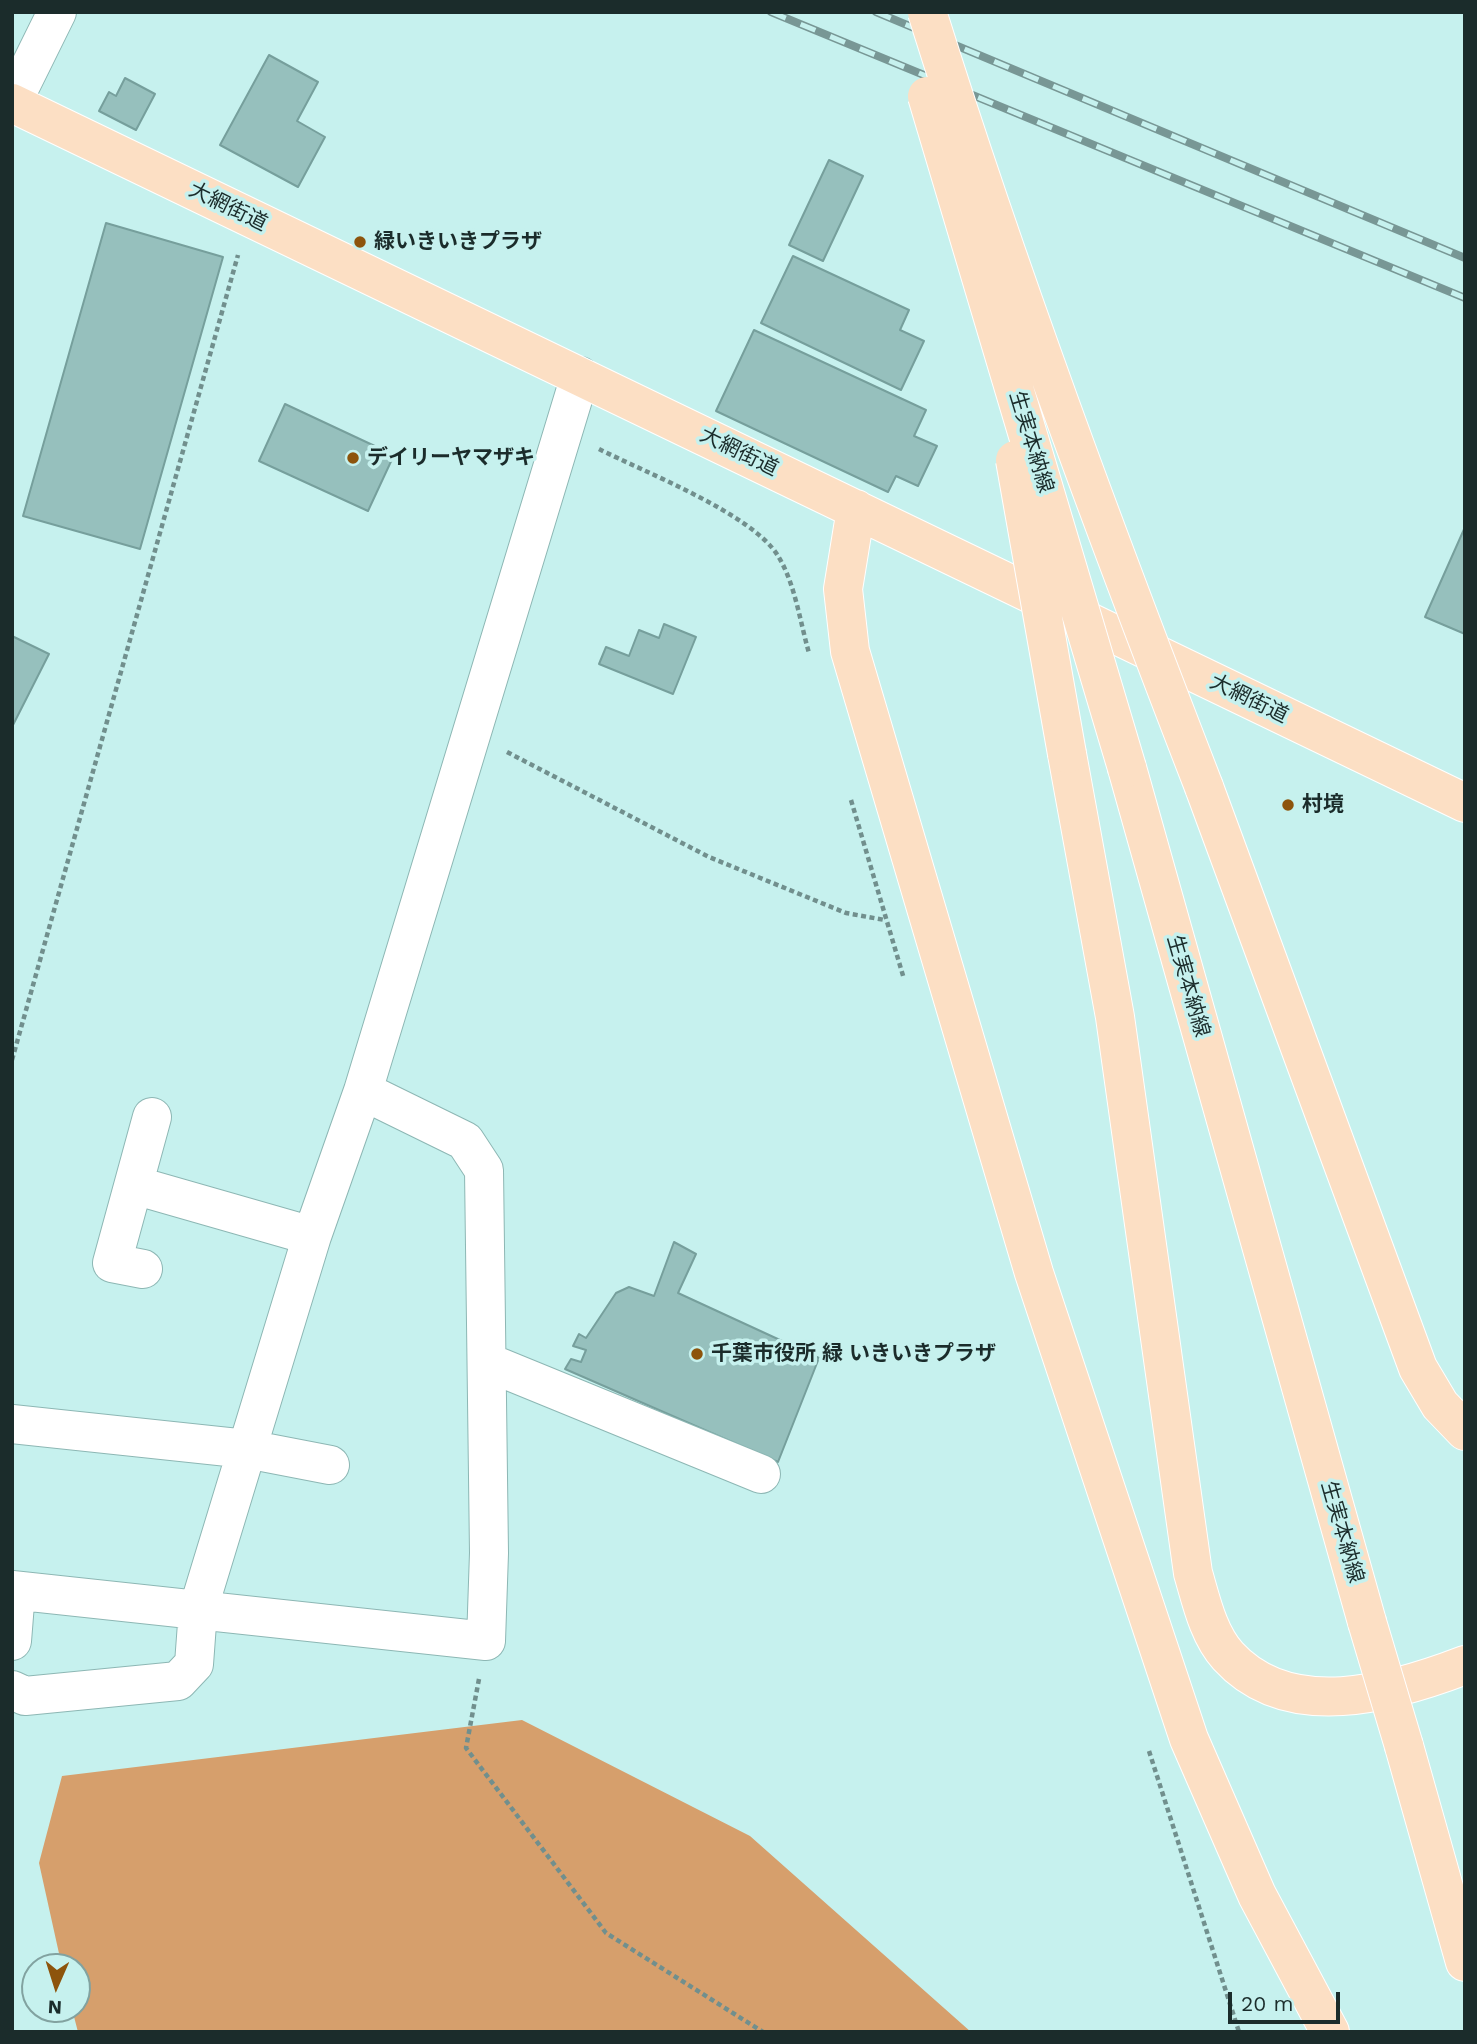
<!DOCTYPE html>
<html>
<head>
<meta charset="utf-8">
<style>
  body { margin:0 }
  #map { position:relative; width:1477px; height:2044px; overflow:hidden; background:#c6f1ee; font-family:"Work Sans",sans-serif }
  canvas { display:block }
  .frame { position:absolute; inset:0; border:14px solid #1b2c2b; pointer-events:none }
  .north { position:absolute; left:21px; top:1953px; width:70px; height:70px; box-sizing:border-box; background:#c6f1ee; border:2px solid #82a2a0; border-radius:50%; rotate:183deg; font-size:19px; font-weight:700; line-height:28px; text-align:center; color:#1b2c2b }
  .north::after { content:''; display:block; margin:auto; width:24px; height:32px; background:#8d540c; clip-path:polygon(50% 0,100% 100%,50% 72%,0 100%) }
  .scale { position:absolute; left:1228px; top:1992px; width:112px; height:32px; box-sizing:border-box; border:4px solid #1b2c2b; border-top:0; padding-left:9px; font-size:21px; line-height:24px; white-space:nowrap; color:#1b2c2b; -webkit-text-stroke:5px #c6f1ee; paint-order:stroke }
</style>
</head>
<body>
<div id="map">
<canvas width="1477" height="2044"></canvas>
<div class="frame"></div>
<div class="north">N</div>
<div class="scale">20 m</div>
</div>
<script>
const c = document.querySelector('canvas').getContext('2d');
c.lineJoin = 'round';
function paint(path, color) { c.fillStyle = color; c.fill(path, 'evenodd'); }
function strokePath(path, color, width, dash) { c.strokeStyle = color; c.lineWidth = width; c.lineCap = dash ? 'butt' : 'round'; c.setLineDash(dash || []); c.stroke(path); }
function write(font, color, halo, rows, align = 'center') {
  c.font = font + ' "Work Sans","Noto Sans JP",sans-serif'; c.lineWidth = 7; c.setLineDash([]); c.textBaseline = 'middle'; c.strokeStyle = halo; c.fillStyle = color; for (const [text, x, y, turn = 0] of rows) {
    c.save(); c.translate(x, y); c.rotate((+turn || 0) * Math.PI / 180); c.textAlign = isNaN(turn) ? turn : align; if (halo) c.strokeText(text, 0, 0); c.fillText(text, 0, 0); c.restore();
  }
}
const forest = new Path2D(`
  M522 1720 750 1836 971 2032H78L72 2009H77V1967H62L39 1863 62 1776Z`);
const building = new Path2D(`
  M269 55 318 82 297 121 325 137 298 187 220 145Z
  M125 78 155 94 136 130 99 111 109 92 116 96Z
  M829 160 863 176 823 261 789 245Z
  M106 223 223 257 140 549 23 516Z
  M793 256 909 310 900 330 924 341 901 390 761 323Z
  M754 330 926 410 914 436 937 446 918 486 896 476 888 492 716 411Z
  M285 404 394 455 368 511 259 461Z
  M1465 527V634L1425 617Z
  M664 624 696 637 673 694 599 664 606 647 629 656 639 630 659 638Z
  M12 636 49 654 13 725H12Z
  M674 1242 696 1254 678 1293 819 1358 778 1462 565 1369 571 1359 581 1362 586 1350 573 1346 579 1334 586 1338 616 1293 629 1287 654 1296Z`);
const path = new Path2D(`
  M599 449C644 472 753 514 778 556 795 583 800 622 809 653
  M507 752 709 857 846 913 885 920
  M851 800 904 979
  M12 1060 238 255
  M479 1679 466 1748 606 1933 763 2032
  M1149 1751 1239 2032`);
const minor = new Path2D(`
  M12 103 57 12
  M134 1185 312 1236
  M143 1269 112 1263 152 1117
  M487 1362 761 1474
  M12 1424 247 1449 330 1465
  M12 1590 486 1641 489 1553 484 1170 465 1141 363 1091
  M12 1641 16 1591
  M12 1690 25 1696 178 1681 194 1664 198 1610 312 1236 363 1091 580 376`);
const major = new Path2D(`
  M12 103 1465 803
  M856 509 843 589 850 651 1034 1273 1189 1739 1257 1895 1330 2032
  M1067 754 1115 1017 1193 1573C1201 1600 1208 1634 1228 1656 1289 1723 1392 1693 1465 1665
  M1127 768 1367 1622
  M1204 787 1418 1368 1440 1405 1465 1431
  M1404 1746 1465 1962`);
const rail = new Path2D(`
  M771 12 1465 298
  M876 12 1465 258`);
const majorBridge = new Path2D(`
  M927 12C1009 274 1105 531 1204 787
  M927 96 1127 768
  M1015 460 1067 754
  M1367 1622 1404 1746`);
const markers = [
  [360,242,7,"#8d540c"],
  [353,458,7,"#8d540c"],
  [1288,805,7,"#8d540c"],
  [697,1354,7,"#8d540c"]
];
const streetNames = [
  ["大網街道",228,207,26],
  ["生実本納線",1031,442,73],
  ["大網街道",739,452,26],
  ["大網街道",1249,699,26],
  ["生実本納線",1188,986,74],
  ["生実本納線",1342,1532,74]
];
const poiNames = [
  ["緑いきいきプラザ",374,242],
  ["デイリーヤマザキ",367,458],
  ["村境",1302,805],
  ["千葉市役所 緑 いきいきプラザ",711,1354]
];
paint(forest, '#d69f6c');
paint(building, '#96c0bd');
strokePath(building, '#769f9c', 2);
strokePath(minor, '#8db7b4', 40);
strokePath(major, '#fff', 40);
strokePath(path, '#718f8d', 4.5, [5, 3.5]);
strokePath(minor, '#fff', 38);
strokePath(major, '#fcdfc4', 38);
strokePath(rail, '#789795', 8);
strokePath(rail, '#c6f1ee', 5, [16]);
strokePath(majorBridge, '#fff', 40, []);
strokePath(majorBridge, '#fcdfc4', 38);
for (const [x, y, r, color] of markers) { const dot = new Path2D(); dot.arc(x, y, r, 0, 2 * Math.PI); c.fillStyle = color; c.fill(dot); strokePath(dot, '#c6f1ee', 2.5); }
write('21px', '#1b2c2b', '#c6f1ee', streetNames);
write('bold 21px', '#1b2c2b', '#c6f1ee', poiNames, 'left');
</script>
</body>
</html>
